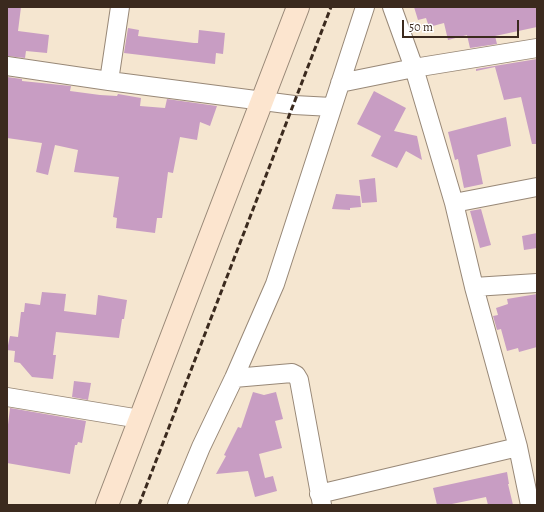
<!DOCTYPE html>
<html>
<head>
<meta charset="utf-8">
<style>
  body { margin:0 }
  #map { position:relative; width:544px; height:512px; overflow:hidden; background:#f5e6d0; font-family:Alegreya,serif }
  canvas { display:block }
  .frame { position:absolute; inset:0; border:8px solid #3b2a1e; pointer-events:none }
  .scale { position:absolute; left:402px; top:20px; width:117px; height:18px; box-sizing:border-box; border:2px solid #3b2a1e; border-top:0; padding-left:5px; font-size:12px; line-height:14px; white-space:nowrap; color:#3b2a1e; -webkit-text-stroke:3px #fff; paint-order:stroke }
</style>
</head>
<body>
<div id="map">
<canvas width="544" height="512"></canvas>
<div class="frame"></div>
<div class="scale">50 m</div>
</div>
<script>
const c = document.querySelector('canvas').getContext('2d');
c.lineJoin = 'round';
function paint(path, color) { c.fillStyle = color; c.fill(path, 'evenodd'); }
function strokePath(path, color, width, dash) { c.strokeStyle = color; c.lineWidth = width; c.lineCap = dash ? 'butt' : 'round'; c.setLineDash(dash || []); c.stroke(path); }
const building = new Path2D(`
  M8 7H21L18 31 49 35 47 53 26 51 25 58 7 56Z
  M414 7H537V27L495 36 497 44 470 48 467 35 448 40 444 23 429 27 426 18 418 20Z
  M128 28 139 30 138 36 194 43H198L199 30 225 33 223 54 216 53 215 64 124 53Z
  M537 59V144H532L521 97 504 100 495 67 476 71V69Z
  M7 77 22 79V81L71 86 70 91 100 95 117 96 118 94 141 98 140 106 165 108 167 99 217 106 210 126 200 122 197 140 180 137 173 173 168 172 162 218H157L155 233 116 228 117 218 113 217 119 177 74 172 78 150 55 145 48 175 36 172 42 143 7 138Z
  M374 91 406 108 394 131 417 136 422 160 406 151 397 168 371 156 381 136 357 124Z
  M506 117 511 146 477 155 483 184 464 188 458 159 455 160 448 132Z
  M375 178 377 202 362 203 359 180Z
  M336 194 360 196 361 207 350 208V210L332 209Z
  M481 209 491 245 480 248 470 211Z
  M537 233V248L524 250 522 236Z
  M42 292 66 294 64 311 96 315 98 295 127 300 124 319H122L119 338 56 332 53 355H56L53 379 32 377 20 363 14 362 15 351 7 350 10 336 18 337 21 312H24L25 303 40 305Z
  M537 294V347L519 352 518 348 507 351 501 329 497 330 493 316 498 315 496 308 508 304 507 299Z
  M74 381 91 383 88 400 72 397Z
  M253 392 264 395 276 392 283 419 275 421 282 448 259 454 265 478 273 476 277 491 255 497 248 471 216 474 226 456 224 455 238 427 241 428Z
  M10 408 86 421 82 443 78 442 77 445H75L70 474 7 463V433Z
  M507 472 509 484H508L513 505H488L486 497 447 505H437L433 488Z`);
const street = new Path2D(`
  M392 7 414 68 454 203 474 287 518 447 530 505
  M7 66 109 81 294 105 332 107
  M109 81 120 7
  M340 83 414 68 537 48
  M454 203 537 187
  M474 287 537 283
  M234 378 292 373 296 375 299 380 322 505
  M7 397 140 419
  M319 494 518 447
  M177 505 201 447 234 378 275 284 365 7`);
const secondary = new Path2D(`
  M107 505 298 7`);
const rail = new Path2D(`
  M139 505 331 7`);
paint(building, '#c89dc3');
strokePath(street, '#988877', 20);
strokePath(secondary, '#988877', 24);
strokePath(street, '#fff', 18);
strokePath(secondary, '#fce5cf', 22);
strokePath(rail, '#3b2a1e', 3, [6, 3]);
</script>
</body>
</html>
